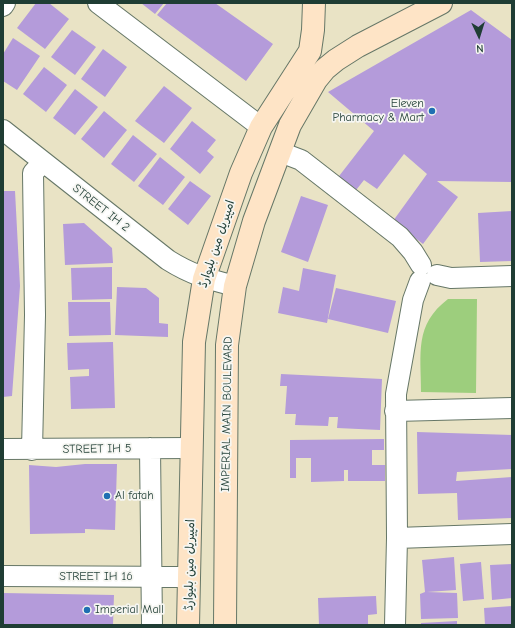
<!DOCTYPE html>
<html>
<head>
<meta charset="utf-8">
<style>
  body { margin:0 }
  #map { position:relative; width:515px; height:628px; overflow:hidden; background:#e9e3c5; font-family:"Comic Neue",sans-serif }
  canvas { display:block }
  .frame { position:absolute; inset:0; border:4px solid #1f3d34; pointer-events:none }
  .north { position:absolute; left:459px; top:16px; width:40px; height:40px; -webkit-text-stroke:3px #f6f6f2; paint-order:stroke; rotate:176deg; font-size:11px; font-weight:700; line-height:16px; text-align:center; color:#1f3d34 }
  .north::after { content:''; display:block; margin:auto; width:14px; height:18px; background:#1f3d34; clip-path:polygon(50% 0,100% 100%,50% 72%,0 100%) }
</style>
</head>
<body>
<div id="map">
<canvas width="515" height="628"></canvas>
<div class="frame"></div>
<div class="north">N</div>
</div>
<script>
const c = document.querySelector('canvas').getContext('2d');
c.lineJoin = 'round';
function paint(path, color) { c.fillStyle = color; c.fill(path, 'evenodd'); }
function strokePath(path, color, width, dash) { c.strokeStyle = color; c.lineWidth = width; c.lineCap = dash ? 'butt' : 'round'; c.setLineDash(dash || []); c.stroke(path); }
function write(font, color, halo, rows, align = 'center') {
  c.font = font + ' "Comic Neue","Playpen Sans Arabic",sans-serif'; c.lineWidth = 3.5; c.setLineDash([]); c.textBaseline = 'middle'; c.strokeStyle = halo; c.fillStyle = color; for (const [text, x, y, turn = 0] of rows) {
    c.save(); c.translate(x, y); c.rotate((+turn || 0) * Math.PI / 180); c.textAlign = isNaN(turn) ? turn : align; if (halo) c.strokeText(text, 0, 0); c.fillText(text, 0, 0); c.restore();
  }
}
const green = new Path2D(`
  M448 299H477L476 393 421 392C421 353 414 325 448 299Z`);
const building = new Path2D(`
  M36 3H49L69 19 45 49 17 28Z
  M141 3H164L155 14Z
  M167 3H215L273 44 246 81 157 15Z
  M471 10 512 40V182L437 181 458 197 423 244 393 221 427 174 404 154 377 189 364 180 353 194 336 180 374 131 328 92Z
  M72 30 96 47 75 75 51 57Z
  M13 38 40 56 17 90 3 81V54Z
  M103 49 127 67 105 97 81 79Z
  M44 67 67 85 46 112 23 94Z
  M164 86 192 108 164 143 135 121Z
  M75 89 98 107 75 135 53 118Z
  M104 111 127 130 104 158 81 139Z
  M192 121 216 140 207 151 214 157 200 174 170 149Z
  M133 135 157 154 134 182 111 164Z
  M160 157 185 177 163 205 138 186Z
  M190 181 211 196 188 225 168 209Z
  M3 191H15L20 286 12 396 3 397Z
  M301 196 328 205 308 262 281 252Z
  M512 211V261L480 262 478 213Z
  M84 223 112 248 113 263 65 265 63 224Z
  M112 267V299L72 300 71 268Z
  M303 268 336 275 327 323 278 313 283 287 299 291Z
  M117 287 146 288 159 298V323L168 324V337L115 335Z
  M336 288 396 301 388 333 328 319Z
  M68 302H110L111 335 69 336Z
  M113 342 115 408 71 409 70 377 89 376V369L68 370 67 343Z
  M281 374 382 379 380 430 337 428 338 417H329L328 426 295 425 296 414H285L287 386H280Z
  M417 432 512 435V469L457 472 456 481 512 477V518L458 520 457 493 418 494Z
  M384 439V450H372V465H385V481H348V470H344V481L311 482V458H296V478H290V440Z
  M85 464H117L115 530 85 529V533L30 534 29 465 56 467Z
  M454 557 456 590 427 592 457 593 458 618 421 619 420 594 425 592 422 560Z
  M481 562 484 599 463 601 460 564Z
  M512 564V598L492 600 490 565Z
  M3 593 114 595 113 625H3Z
  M376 596 377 614 368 615V625H319L318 598Z
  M512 606V625H485L484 608Z
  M457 621V625H421V623Z`);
const street = new Path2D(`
  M98 3 261 127
  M3 6 5 3
  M3 130 168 260C192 275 208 279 235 286
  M280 152 301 160 400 237 413 252 421 265
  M437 275 451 278 512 276
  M395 411 512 408
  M150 448 152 625
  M3 449 191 448
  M32 450 35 315 33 173 43 162
  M397 538 512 534
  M3 576 189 577
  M395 625 397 538 396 394 413 300 420 281`);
const secondary = new Path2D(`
  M188 625 194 342 204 279 241 173 261 127 310 51 313 30 314 3
  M225 625 227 345 235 286 254 221 290 125 316 80 325 69 336 60 358 46 441 3`);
const markers = [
  [432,111,4,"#1f6fb2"],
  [107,496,4,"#1f6fb2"],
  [87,610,4,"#1f6fb2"]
];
const poiNames = [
  ["Eleven",424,104,"right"],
  ["Pharmacy & Mart",424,118,"right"],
  ["Al fatah",115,496],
  ["Imperial Mall",95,610]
];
const streetNames = [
  ["STREET IH 2",101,208,38],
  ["امپیریل مین بلیوارڈ",217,244,-72],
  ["IMPERIAL MAIN BOULEVARD",227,414,-89],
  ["STREET IH 5",97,449,-1],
  ["امپیریل مین بلیوارڈ",190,565,-89],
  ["STREET IH 16",96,577]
];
paint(green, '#9dce7d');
paint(building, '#b49bda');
strokePath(street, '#667767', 22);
strokePath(secondary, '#667767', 24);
strokePath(street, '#fff', 20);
strokePath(secondary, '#fee4c6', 22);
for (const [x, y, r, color] of markers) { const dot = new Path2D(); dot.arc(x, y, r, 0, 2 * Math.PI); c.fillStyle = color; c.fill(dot); strokePath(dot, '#f6f6f2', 1.5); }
write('12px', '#1f3d34', '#f6f6f2', poiNames, 'left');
write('12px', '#1f3d34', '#f6f6f2', streetNames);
</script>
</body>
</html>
